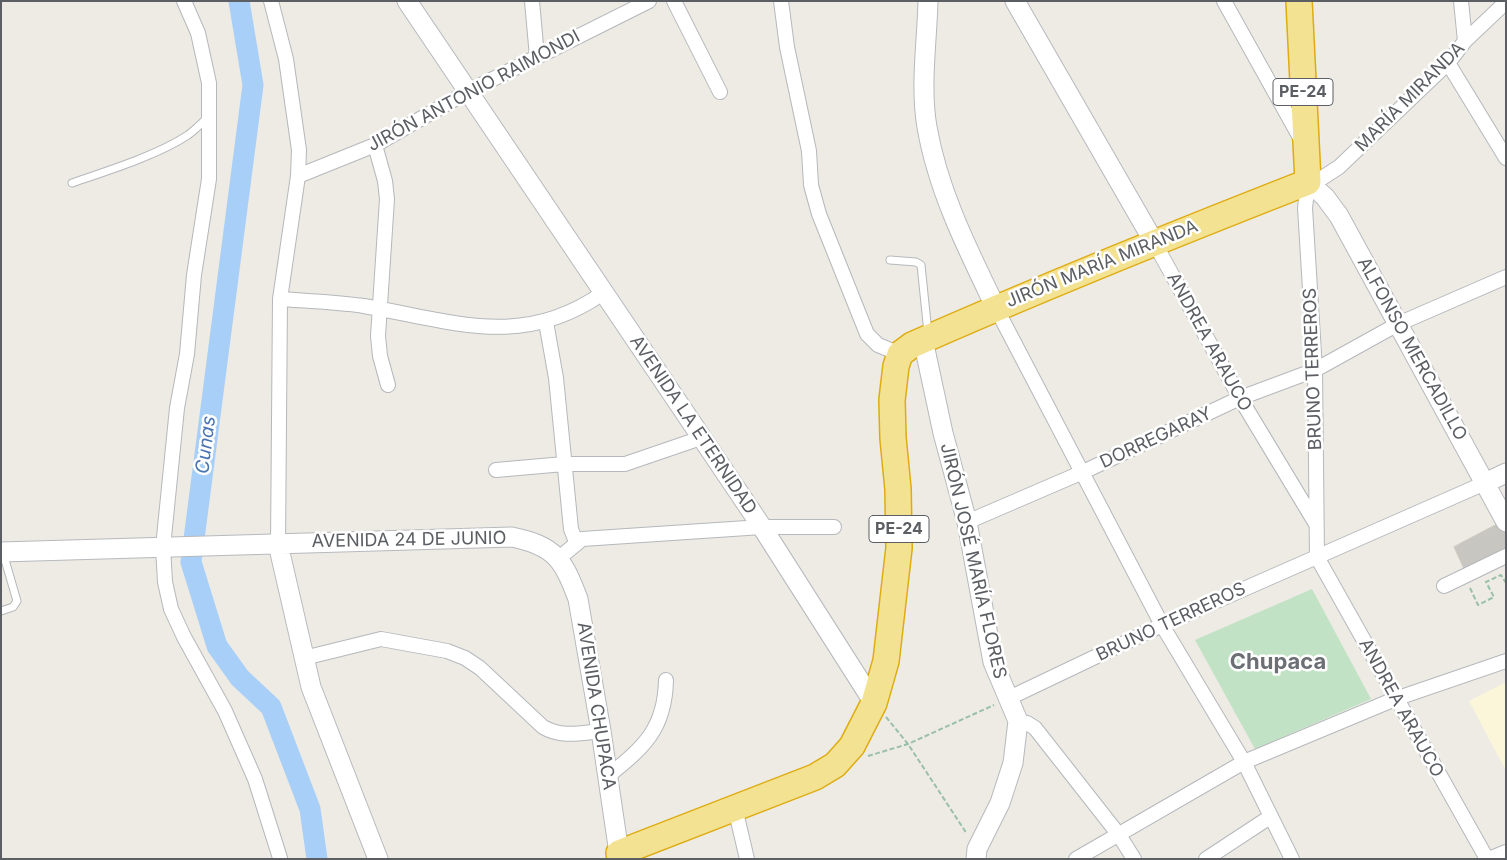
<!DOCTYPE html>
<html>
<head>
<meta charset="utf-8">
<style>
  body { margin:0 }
  #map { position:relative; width:1507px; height:860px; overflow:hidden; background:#edebe3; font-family:Inter,sans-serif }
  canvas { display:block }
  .frame { position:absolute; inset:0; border:2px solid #5b5e63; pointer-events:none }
</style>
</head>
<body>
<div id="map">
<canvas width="1507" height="860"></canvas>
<div class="frame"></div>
</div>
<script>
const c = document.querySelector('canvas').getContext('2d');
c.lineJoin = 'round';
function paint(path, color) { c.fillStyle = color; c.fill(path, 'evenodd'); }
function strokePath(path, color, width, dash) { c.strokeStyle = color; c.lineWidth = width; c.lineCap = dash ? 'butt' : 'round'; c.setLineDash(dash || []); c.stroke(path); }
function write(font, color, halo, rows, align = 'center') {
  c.font = font + ' Inter,sans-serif'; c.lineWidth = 5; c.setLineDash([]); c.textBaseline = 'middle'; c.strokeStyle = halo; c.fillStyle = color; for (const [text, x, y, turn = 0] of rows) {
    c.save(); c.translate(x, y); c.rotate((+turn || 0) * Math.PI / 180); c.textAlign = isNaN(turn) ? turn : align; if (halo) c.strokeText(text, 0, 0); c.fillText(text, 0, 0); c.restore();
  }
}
const commercial = new Path2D(`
  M1506 682V771L1469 701Z`);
const green = new Path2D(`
  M1312 589 1371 699 1255 749 1195 640Z`);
const shadow = new Path2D(`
  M1506 519V546L1456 548 1461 543Z`);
const river = new Path2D(`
  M239 1 253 85 191 562 217 646 240 678 271 707 310 809 317 859`);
const building = new Path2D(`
  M1502 522 1506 529V548L1464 569 1454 547Z`);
const path = new Path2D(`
  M1470 588 1478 605 1494 597 1486 582 1501 575 1506 583
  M886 717 908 744 967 834
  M868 756 908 744 994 705`);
const lane = new Path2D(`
  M72 183C107 171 158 155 188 135 195 130 202 123 208 117
  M890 260 916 262 921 265 928 333
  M1 611 13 607 17 601 3 553`);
const street = new Path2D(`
  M184 1 198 33 209 83V179L194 275 187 354 177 408 163 547 165 582 171 609 184 637 225 711 255 779 280 858
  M271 1 286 59 299 150 298 176 280 299 278 544
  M532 1 537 57
  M674 1 720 92
  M781 1 787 47 809 151 811 185 819 214 867 334 878 345 900 354
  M1224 1 1302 141
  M1461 1 1465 41
  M1448 63 1506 158
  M375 145 385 181 387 199 378 336 380 356 388 385
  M298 176 375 145 467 92 649 1
  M1154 242 1240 398 1316 524
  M280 299C308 301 336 302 364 306 452 321 522 350 603 293
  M996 308 1162 625 1244 762 1292 859
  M546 322 556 378 571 529 576 542
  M496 470 564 464H625L701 438
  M967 522 1083 472 1240 398 1315 370 1398 324 1506 277
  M558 559 582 539 762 527H834
  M1444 586 1506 556
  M304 658 381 639 447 651 465 658 480 668 543 727C562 738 580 733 601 731
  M1007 699 1162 625 1485 483
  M1018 721 1027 723 1035 728 1119 835 1134 859
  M608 776C644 747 665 729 666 680
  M735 808 747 859
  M1076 859 1244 762 1395 699 1506 661
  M1206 859 1270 817
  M1487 859 1317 557 1315 370 1305 208 1308 182 1322 178 1339 167 1448 63 1465 41 1506 2
  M1489 859 1506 852`);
const secondary = new Path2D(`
  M407 1 762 527 874 703
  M928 1C927 42 920 87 927 127 938 191 968 250 996 308
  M1015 1 1154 242
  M1308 182 1325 197 1339 216 1506 522
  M923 340 943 433 967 522 993 662 1018 721 1013 763 1000 803 977 849 976 859
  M1485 483 1506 473
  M278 544 311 687 378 859
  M1 552 512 537C555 546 563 559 578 599L601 731 619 853`);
const highway = new Path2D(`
  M620 859 619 853 815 777 835 765 852 746 874 703 886 661 899 548 898 489 893 438 892 400 896 366 900 354 912 345C1043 287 1175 234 1308 182L1299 1`);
const shields = [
  [1303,92,60],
  [899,529,60]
];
const shieldNames = [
  ["PE-24",1303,92],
  ["PE-24",899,529]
];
const streetNames = [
  ["JIRÓN ANTONIO RAIMONDI",474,91,-28],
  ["MARÍA MIRANDA",1410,97,-45],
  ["JIRÓN MARÍA MIRANDA",1102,264,-22],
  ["ANDREA ARAUCO",1209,342,61],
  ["ALFONSO MERCADILLO",1412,349,61],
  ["BRUNO TERREROS",1313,369,-92],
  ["AVENIDA LA ETERNIDAD",693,425,56],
  ["DORREGARAY",1156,438,-25],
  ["AVENIDA 24 DE JUNIO",409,540,-1],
  ["JIRÓN JOSÉ MARÍA FLORES",973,561,77],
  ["BRUNO TERREROS",1171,622,-25],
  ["AVENIDA CHUPACA",596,706,81],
  ["ANDREA ARAUCO",1401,708,61]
];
const waterNames = [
  ["Cunas",206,445,-83]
];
const districtNames = [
  ["Chupaca",1278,662]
];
paint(commercial, '#fbf5da');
paint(green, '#c1e2c4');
paint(shadow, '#0003');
strokePath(river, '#a8cff8', 21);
paint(building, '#c8c6c0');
strokePath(building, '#d1cdc2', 1);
strokePath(lane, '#b5b8bc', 9);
strokePath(street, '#b5b8bc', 16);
strokePath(secondary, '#b7b9be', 21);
strokePath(highway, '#deac12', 28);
strokePath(path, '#9ac0a8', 2, [5, 2.5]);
strokePath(lane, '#fff', 7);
strokePath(street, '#fff', 14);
strokePath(secondary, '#fff', 19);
strokePath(highway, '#f4e293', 25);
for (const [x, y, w] of shields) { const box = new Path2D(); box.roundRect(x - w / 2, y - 13.5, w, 27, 4); c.fillStyle = '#fff'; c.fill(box); strokePath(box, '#5b5e63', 1); }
write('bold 16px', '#5b5e63', null, shieldNames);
write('18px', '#5b5e63', '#fff', streetNames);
write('italic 19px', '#4a75b1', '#fff', waterNames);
write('bold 22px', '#6c7074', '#fff', districtNames);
</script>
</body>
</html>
